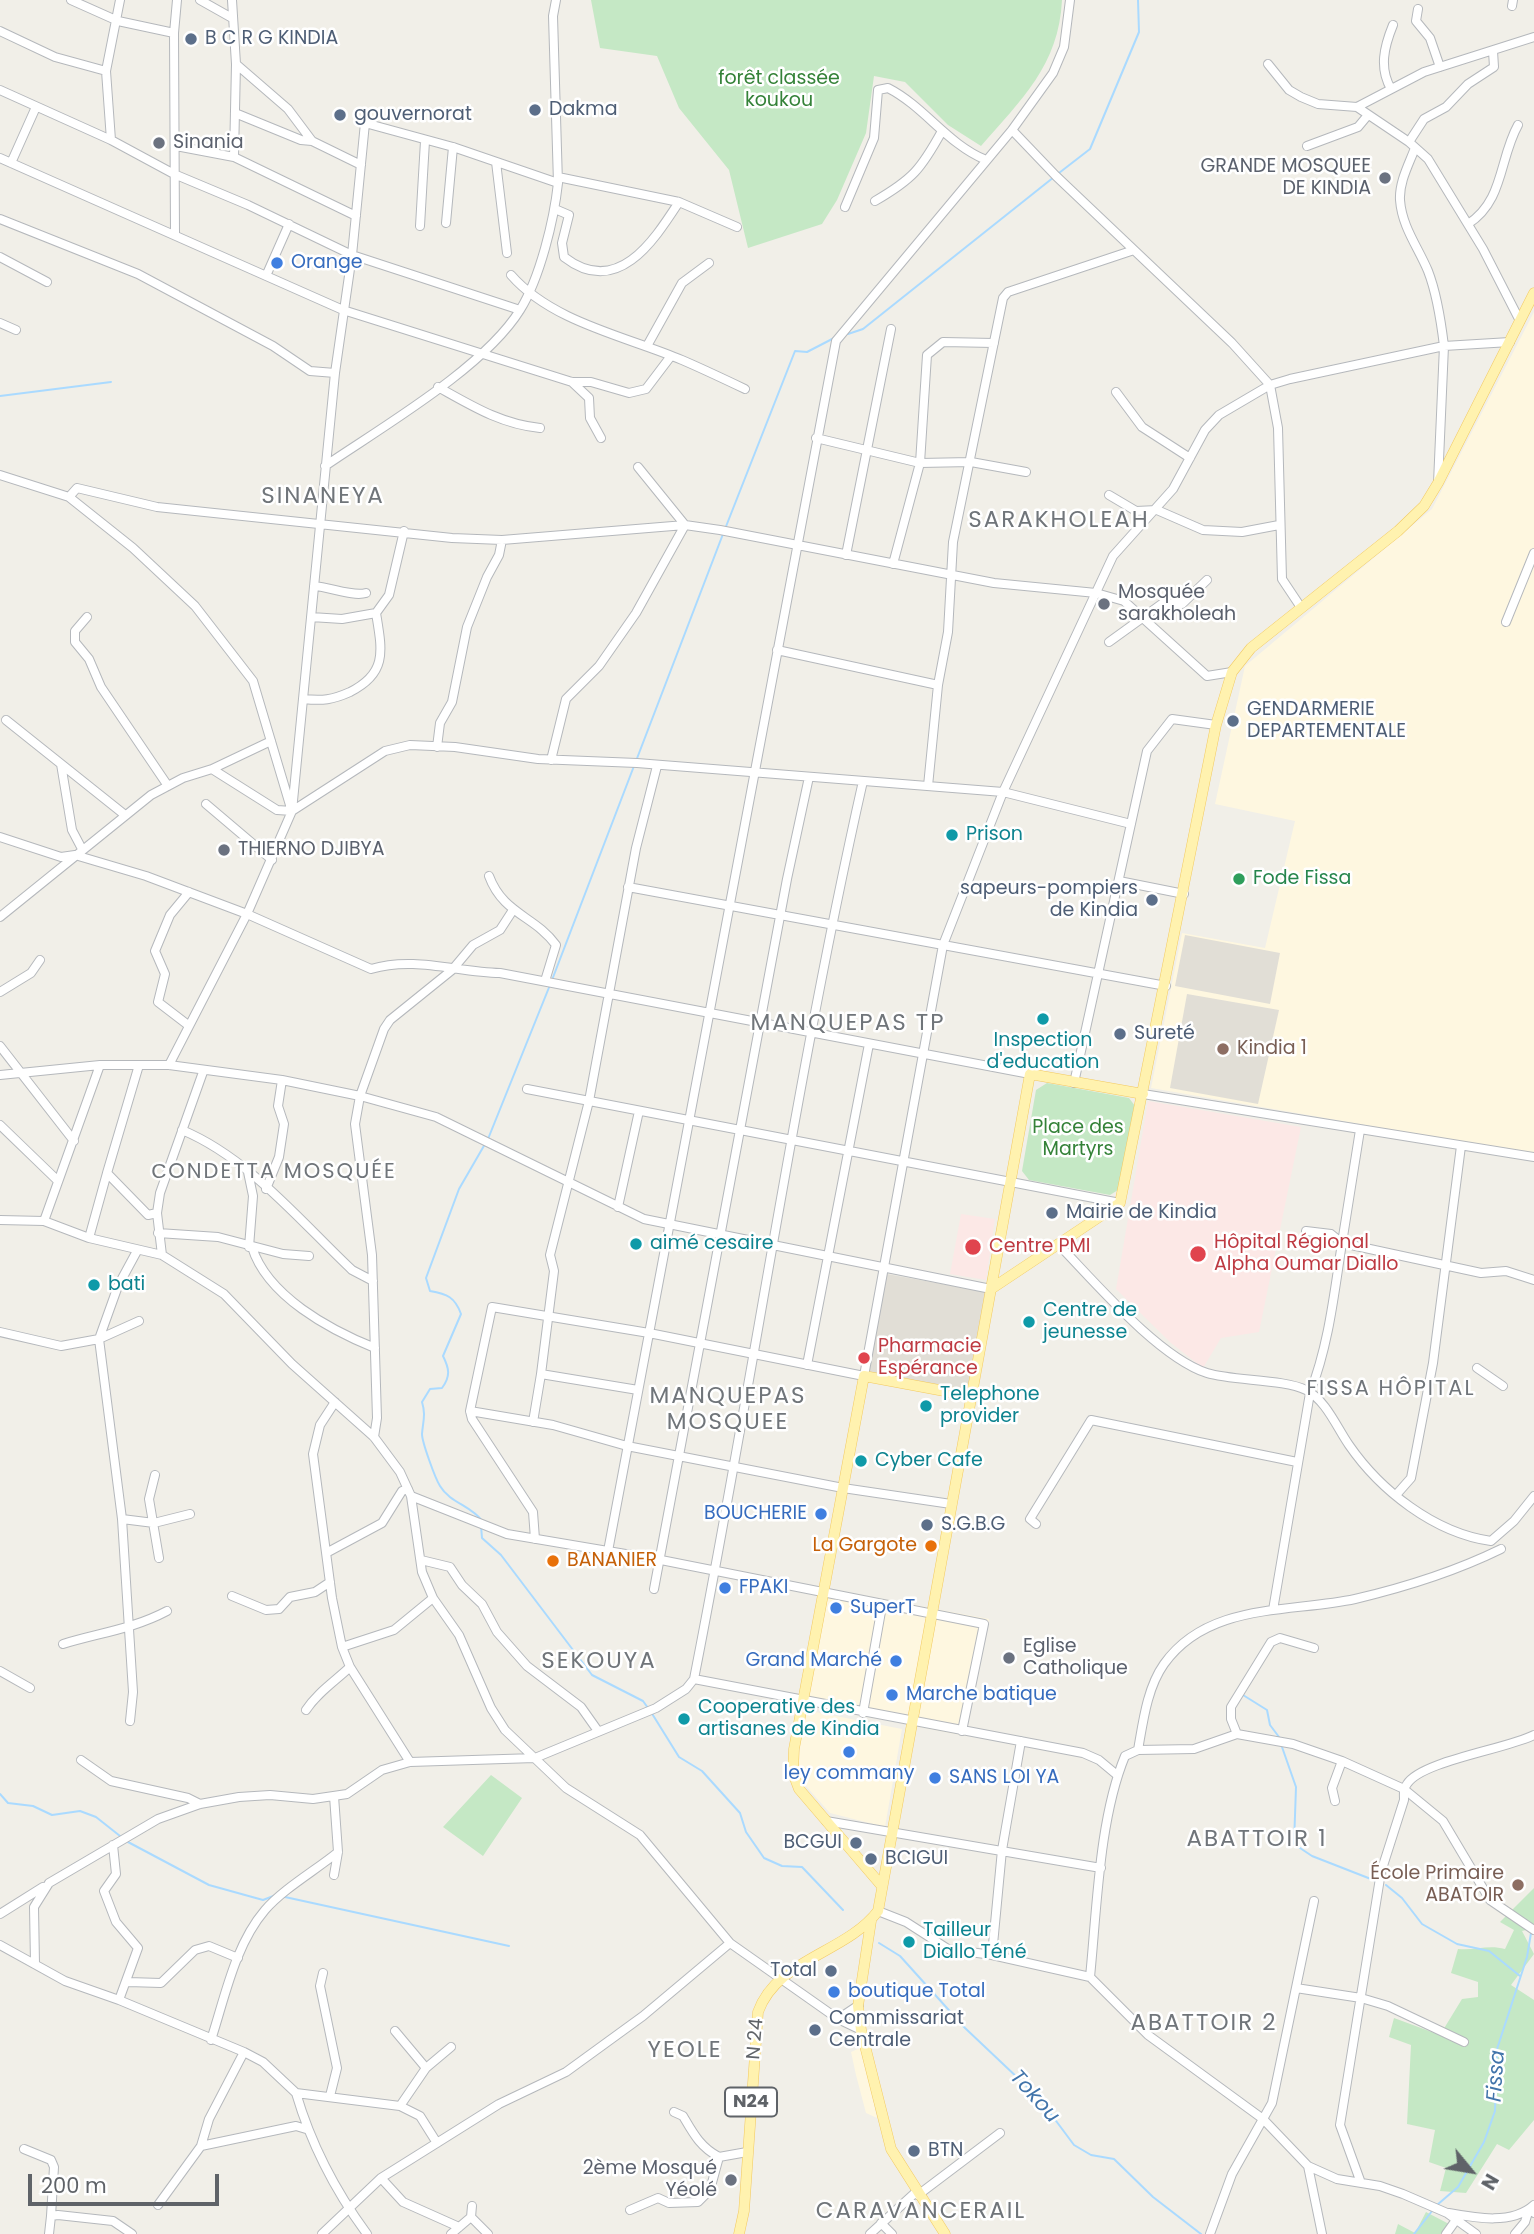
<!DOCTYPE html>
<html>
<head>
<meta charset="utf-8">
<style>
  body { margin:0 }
  #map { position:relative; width:1534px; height:2234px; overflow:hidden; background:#f1efe8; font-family:Poppins,sans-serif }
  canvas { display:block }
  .north { position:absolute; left:1436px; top:2136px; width:70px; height:70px; -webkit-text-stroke:5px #fff; paint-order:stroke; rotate:120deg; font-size:19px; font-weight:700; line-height:28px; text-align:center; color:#5f6368 }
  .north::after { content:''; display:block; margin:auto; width:24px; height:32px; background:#5f6368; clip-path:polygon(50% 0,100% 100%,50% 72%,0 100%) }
  .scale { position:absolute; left:28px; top:2174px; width:191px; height:32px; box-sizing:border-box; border:4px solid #5f6368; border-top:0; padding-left:9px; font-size:21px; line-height:24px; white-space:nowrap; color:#5f6368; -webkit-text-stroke:5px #fff; paint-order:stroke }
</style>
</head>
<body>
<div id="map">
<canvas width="1534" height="2234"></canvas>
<div class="north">N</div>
<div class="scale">200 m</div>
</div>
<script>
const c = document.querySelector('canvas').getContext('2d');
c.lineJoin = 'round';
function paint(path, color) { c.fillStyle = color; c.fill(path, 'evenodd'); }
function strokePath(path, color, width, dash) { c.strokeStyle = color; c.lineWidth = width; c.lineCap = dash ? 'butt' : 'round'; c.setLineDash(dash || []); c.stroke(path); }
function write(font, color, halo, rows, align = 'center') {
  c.font = font + ' Poppins,sans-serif'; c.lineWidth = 5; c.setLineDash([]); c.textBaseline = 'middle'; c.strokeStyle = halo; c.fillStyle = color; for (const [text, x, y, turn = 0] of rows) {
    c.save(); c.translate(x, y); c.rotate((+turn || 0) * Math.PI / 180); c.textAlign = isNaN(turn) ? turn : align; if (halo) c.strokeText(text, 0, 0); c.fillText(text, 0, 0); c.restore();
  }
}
const commercial = new Path2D(`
  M1534 312V1154L1151 1088 1182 933 1265 948 1295 821 1215 804 1245 666 1432 509Z
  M824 1588 989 1619 965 1736 805 1704Z
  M805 1710 902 1729 885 1827 830 1813 796 1775Z
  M862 2047 877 2118 866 2113 856 2075 851 2052Z`);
const education = new Path2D(`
  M1185 935 1280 953 1270 1004 1175 986Z
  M1187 994 1279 1010 1258 1104 1170 1088Z
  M887 1274 986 1292 967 1392 868 1374Z`);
const medical = new Path2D(`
  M1148 1101 1301 1127 1259 1332 1221 1338 1203 1368 1171 1343 1116 1289Z
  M961 1214 995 1219 986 1280 950 1274Z`);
const green = new Path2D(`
  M591 0H1062C1059 65 1021 100 981 146L948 125 905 82 874 76 866 133 837 200 822 224 748 248 729 170 679 108 657 56 600 48Z
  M1047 1083 1129 1098 1135 1106 1118 1190 1110 1195 1029 1180 1022 1171 1036 1090Z
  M491 1775 522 1798 483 1856 443 1827Z
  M1534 1888V1928L1522 1931 1534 1954 1511 1985 1534 2000V2120L1509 2150 1497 2144 1466 2193 1440 2191 1446 2168 1429 2162 1435 2130 1407 2124 1411 2045 1389 2037 1394 2018 1440 2035 1462 1999 1478 1997V1982L1451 1973 1458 1949C1475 1951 1488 1944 1505 1949L1514 1930 1500 1922Z
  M1426 2212 1449 2224 1441 2234H1395L1398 2224 1415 2233Z`);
const stream = new Path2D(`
  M1059 173 1090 149 1139 32 1138 0
  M848 334 863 329 1054 177
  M0 396 111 382
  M725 529 795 351 807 352 836 337
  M636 761 723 534
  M552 980 634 766
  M488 1139 550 985
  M482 1521C472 1506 450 1503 440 1486 435 1478 422 1442 422 1434 423 1421 426 1415 422 1402L430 1389 442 1388C451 1376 449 1368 443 1356L461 1314C455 1297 447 1294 430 1291L426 1278 459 1189 485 1144
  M481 1526 482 1538 501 1555 592 1675 643 1701 648 1708
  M1243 1695 1267 1710 1270 1725 1279 1737
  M651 1712 679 1757 702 1771 740 1813 746 1832 764 1858 782 1866 802 1867 843 1910
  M1282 1747 1296 1787 1294 1844 1312 1856 1376 1881
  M0 1794 8 1803 33 1806 52 1815 80 1811 96 1817 120 1836
  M128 1842 209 1885 263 1900 276 1895
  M1386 1885 1402 1898 1422 1924 1457 1944 1489 1951 1520 1976
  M285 1897 509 1946
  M879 1943 900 1956 965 2028 1039 2098 1074 2145 1091 2155 1114 2159 1153 2197 1201 2234
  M1437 2205 1458 2187 1484 2142 1495 2111 1497 2049 1527 1957 1531 1933
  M1414 2234 1432 2211`);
const minor = new Path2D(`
  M71 0 118 21 174 33
  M120 0 106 71 111 140 174 174 248 205 352 255 520 310
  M200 0 232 18
  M232 0 236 64 288 109 312 141 361 165
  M1512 6 1513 0
  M1418 9 1416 21 1430 38 1440 67
  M0 31 55 57 106 71
  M1268 64 1289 90 1301 97 1318 104 1357 107 1424 72 1534 37
  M1391 89C1379 68 1384 47 1393 25
  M0 90 111 140
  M1357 107 1409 142 1428 159 1483 249 1520 321
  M235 113 301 140 312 141
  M1012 130 1056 176 1232 343 1270 385 1278 428 1282 579 1300 606
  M1409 142 1424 119 1446 107 1468 84 1494 67 1493 51
  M176 146 234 157 356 216
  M1307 146 1358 127 1368 115
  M1415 148C1409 164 1399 182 1400 200 1402 227 1418 247 1428 271 1437 294 1441 321 1444 346L1438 483
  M234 157 236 64
  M0 158 343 310 572 382H591L629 393 646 389 671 356
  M496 162 507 253
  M11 163 36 107
  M558 177 679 202 737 227
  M875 201C913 179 921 169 942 131
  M845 207 874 138 878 90 888 88C925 107 947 144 986 160
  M555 209 569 215 562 243 564 257C617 298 653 242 679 202
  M0 219 138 274 273 346 310 371 335 373
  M446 223 453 147
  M1468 224C1504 201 1499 159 1518 125
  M420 226 425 141
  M175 235 174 33 177 0
  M0 257 47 282
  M511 275C552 322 625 336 682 360 703 369 724 379 745 389
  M266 276 289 224
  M0 323 16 330
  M647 346 682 283 709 263
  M572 382 589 398 590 418 601 438
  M438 387C472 406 501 424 540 428
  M1116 392 1142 427 1190 458
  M816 438 920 463 971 462 1026 472
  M325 466C382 427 484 368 520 310 540 278 554 220 558 183L553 16 556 0
  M0 475 69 497 133 548 195 606 253 681 290 805
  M1109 495 1136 511 1157 510 1203 530 1242 532 1279 525
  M69 497 77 488 157 507 452 538 502 540 685 525 720 530 994 583 1096 593 1124 601 1207 676 1232 672
  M846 555 891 329
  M893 564 920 463 927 355 943 342 994 343
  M314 586C330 587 353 597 366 593
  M87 617 75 631V642L89 659 101 687 168 786
  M311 617 342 619 376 613 389 595 404 531
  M1506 622 1534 553
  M1109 642 1163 603 1182 604 1207 580
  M777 650 938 685 928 786
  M938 685 948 632 953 542 1003 298 1008 292 1134 250
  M303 699C323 701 332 700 350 692 388 673 382 650 376 613
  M6 720 125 815
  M437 747 440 723 452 702 467 627 487 577 499 555 502 540
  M551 760 566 699 599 666 636 613 685 525 638 467
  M61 764 72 830 82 849
  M212 769 271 741
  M206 804 272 860
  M0 837 61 857 75 855 146 876 247 914 371 969C414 956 456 972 500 973L1030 1074
  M489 876C503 914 535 916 556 945L545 981
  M1119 881 1184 894
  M628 887 1166 986
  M0 917 151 795 183 778 212 769 277 810 292 811 385 751 410 745 455 747 538 759 637 763 1003 792 1131 824
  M0 992 31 973 40 960
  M188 1025 158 1002 165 974 155 951 170 915 189 892
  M0 1046 74 1141
  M139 1065 107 1173 148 1215 157 1213
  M169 1065 247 914 292 811 335 373 352 255 365 123 453 147 558 183
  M203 1072 160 1193 157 1213 162 1255 224 1294 292 1364 374 1437 400 1472 411 1496 422 1572 433 1598 459 1635 491 1708 505 1730 566 1788 640 1835 730 1943 838 2019 861 2030
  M0 1075 100 1065H169L282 1080 360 1096 436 1117 644 1219 991 1289
  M1074 1083 1147 751 1172 719 1216 725
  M527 1089 1120 1203
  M1143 1094 1534 1157
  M0 1125 57 1180
  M182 1130C249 1158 300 1221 352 1270L373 1281
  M248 1172 253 1196 249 1247
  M266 1189 279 1157 284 1124 278 1106 282 1080
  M618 1207 639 1111
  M0 1220 44 1221 89 1238 162 1255
  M44 1221 100 1065
  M1306 1231 1331 1234 1342 1243 1360 1130
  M158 1233 218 1237 283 1254 309 1256
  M89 1238 107 1173
  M1058 1244C1094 1281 1158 1357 1207 1373 1233 1381 1284 1379 1306 1390 1326 1400 1337 1428 1349 1445 1380 1490 1434 1533 1491 1541L1514 1521 1534 1496
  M252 1247C267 1296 330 1330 375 1348
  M0 1332 61 1346 99 1339 139 1321
  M807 1365 869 1044
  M1477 1368 1503 1386
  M638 1390 541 1374 554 1271 550 1255 589 1101 636 848 657 766
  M335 1402 320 1425 313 1454 332 1598 342 1647 350 1667 410 1762
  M470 1411 553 1425 627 1446 843 1488 951 1504
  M533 1422 541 1374
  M374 1437 377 1418 372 1255 355 1124 360 1096 384 1029 390 1020 452 970 473 945 500 930 513 910
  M155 1475 149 1499 159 1558
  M1396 1495 1411 1478 1433 1363 1461 1146
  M411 1496 507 1534 661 1560 984 1624 962 1731
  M122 1519 154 1523 190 1514
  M1036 1524 1030 1519 1091 1420 1297 1462
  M535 1539 533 1512 472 1419 470 1411 492 1307 649 1333 864 1376 943 945 1003 792 1113 556 1173 489 1205 430 1219 415 1270 385 1290 379 1444 346 1510 342
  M608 1551 836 341 1012 130 1053 73 1064 47 1070 0
  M328 1552 382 1523 402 1491 408 1489
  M421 1560 450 1567 462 1585 482 1604 497 1632 527 1666 581 1707 598 1731
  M654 1589 787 879 809 777
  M232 1596 266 1610 279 1609 290 1597 315 1592 330 1582
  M1273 1610 1310 1393C1329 1344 1334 1294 1342 1243L1481 1273 1506 1271 1534 1280
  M63 1644C99 1633 133 1629 167 1611
  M342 1647 394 1630 433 1598
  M0 1671 30 1688
  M694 1679 1083 1753 1099 1760 1117 1775
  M306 1710C317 1693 334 1682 350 1667
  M863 1713 882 1606
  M130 1721 133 1692 122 1519 99 1339 118 1286 137 1251
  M1237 1734 1231 1719V1707L1271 1642 1280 1638 1314 1648
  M1138 1750C1143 1722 1147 1688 1164 1664 1208 1602 1290 1613 1355 1599 1406 1587 1454 1572 1501 1549
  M81 1760 111 1781 188 1798 200 1804
  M334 1796 338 1852 334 1875
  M1335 1801 1332 1788 1342 1761
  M826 1821 1101 1868
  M113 1845 116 1874 104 1891 116 1922 138 1948 119 2000
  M878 1911 906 1922 948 1949 992 1955 1090 1977 1148 2035 1263 2119 1308 2166 1337 2179 1380 2186 1403 2194 1447 2213 1476 2234
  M0 1914 43 1887
  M0 1945 65 1981 119 2000 244 2052 263 2062 296 2093 400 2106 420 2116 437 2143
  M992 1955 1002 1850 1021 1741
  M35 1964 34 1907 49 1883 158 1819 200 1804 239 1797 270 1795 313 1799 347 1794 382 1770 410 1762 535 1758 656 1708 686 1689 694 1679C753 1380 796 1078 863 781
  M323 1973 320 1986 337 2068 330 2096
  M1090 1977C1097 1908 1099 1819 1125 1756L1138 1750 1194 1749 1237 1734 1293 1744 1342 1761 1404 1789 1443 1821 1490 1900 1534 1930
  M128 1982 161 1983 195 1950 209 1946 238 1958
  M1296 1988 1361 1998 1388 2006 1464 2042
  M838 2019 859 2005
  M395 2031 426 2068
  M211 2040C225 1997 235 1945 265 1910 283 1889 316 1870 338 1852
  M296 2093C311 2144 336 2192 367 2234
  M400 2106 426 2068 451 2047
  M674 2112 683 2116C693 2133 700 2147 719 2157
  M201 2146 209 2119 244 2052
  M24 2149 51 2160 54 2167 51 2216
  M1308 2166 1322 2234
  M381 2178 403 2202 459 2227
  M1361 2183 1340 2125 1381 1872 1404 1800C1404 1794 1403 1789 1407 1784 1421 1761 1507 1749 1534 1735
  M918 2195 1000 2133
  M158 2205 201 2146 296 2126 306 2129
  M630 2210 658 2198 669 2203 698 2202 710 2190 719 2157 747 2152
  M1449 2213C1476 2218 1512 2225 1534 2205
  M471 2217 488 2234
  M881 2223 892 2234
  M49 2234 51 2216 58 2215 113 2221 132 2234
  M322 2234 381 2178 499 2104 566 2072 643 2016 730 1943
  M451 2234 471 2217 472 2206
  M870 2234 916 2192
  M1210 2234 1232 2174 1272 2103 1314 1901
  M1446 2234 1456 2220
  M1515 2234 1525 2222 1529 2209 1534 2213`);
const major = new Path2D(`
  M991 1289 1120 1203 1216 725 1232 672 1251 648 1398 531 1424 506 1438 483 1534 293
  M881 1885 799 1789 793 1773 794 1749 864 1376 971 1396
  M871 1921 858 2006 861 2030 891 2149 945 2234
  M739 2234 744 2211 758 2012C777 1959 846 1953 878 1911L1030 1074 1143 1094`);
const markers = [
  [191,39,7,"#5c6f8a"],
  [535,110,7,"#5c6f8a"],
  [340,115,7,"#5c6f8a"],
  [159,143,7,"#6b7280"],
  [1385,178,7,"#6b7280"],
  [277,263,7,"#3f7fe0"],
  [1104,604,7,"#6b7280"],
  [1233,721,7,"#5c6f8a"],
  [952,835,7,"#0f9aa8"],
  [224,850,7,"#6b7280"],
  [1239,879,7,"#2e9e5b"],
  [1152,900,7,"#5c6f8a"],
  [1043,1019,7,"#0f9aa8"],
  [1120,1034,7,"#5c6f8a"],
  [1223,1049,7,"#8d6e63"],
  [1052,1213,7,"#5c6f8a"],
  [636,1244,7,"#0f9aa8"],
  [973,1247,9,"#e0444e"],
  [1198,1254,9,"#e0444e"],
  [94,1285,7,"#0f9aa8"],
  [1029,1322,7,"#0f9aa8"],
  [864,1358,7,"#e0444e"],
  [926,1406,7,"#0f9aa8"],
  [861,1461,7,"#0f9aa8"],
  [821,1514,7,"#3f7fe0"],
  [927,1525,7,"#5c6f8a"],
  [931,1546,7,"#e8710a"],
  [553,1561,7,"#e8710a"],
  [725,1588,7,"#3f7fe0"],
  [836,1608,7,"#3f7fe0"],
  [1009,1658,7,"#6b7280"],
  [896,1661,7,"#3f7fe0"],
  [892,1695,7,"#3f7fe0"],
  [684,1719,7,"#0f9aa8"],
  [849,1752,7,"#3f7fe0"],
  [935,1778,7,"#3f7fe0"],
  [856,1843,7,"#5c6f8a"],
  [871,1859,7,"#5c6f8a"],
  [1518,1885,7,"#8d6e63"],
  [909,1942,7,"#0f9aa8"],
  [831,1971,7,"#5c6f8a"],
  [834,1992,7,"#3f7fe0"],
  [815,2030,7,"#5c6f8a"],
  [914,2151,7,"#5c6f8a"],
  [731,2180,7,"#6b7280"]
];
const shields = [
  [751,2102,52]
];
const shieldNames = [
  ["N24",751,2102]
];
const serviceNames = [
  ["B C R G KINDIA",205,39],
  ["Dakma",549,110],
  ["gouvernorat",354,115],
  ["GENDARMERIE",1247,710],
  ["DEPARTEMENTALE",1247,732],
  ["sapeurs-pompiers",1138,889,"right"],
  ["de Kindia",1138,911,"right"],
  ["Sureté",1134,1034],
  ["Mairie de Kindia",1066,1213],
  ["S.G.B.G",941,1525],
  ["BCGUI",842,1843,"right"],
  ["BCIGUI",885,1859],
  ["Total",817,1971,"right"],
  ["Commissariat",829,2019],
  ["Centrale",829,2041],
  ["BTN",928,2151]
];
const parkNames = [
  ["forêt classée",779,79],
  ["koukou",779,101],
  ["Place des",1078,1128],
  ["Martyrs",1078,1150]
];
const worshipNames = [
  ["Sinania",173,143],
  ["GRANDE MOSQUEE",1371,167,"right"],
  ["DE KINDIA",1371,189,"right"],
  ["Mosquée",1118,593],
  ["sarakholeah",1118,615],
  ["THIERNO DJIBYA",238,850],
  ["Eglise",1023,1647],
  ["Catholique",1023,1669],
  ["2ème Mosqué",717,2169,"right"],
  ["Yéolé",717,2191,"right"]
];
const shopNames = [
  ["Orange",291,263],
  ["BOUCHERIE",807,1514,"right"],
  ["FPAKI",739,1588],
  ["SuperT",850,1608],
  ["Grand Marché",882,1661,"right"],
  ["Marche batique",906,1695],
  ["ley commany",849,1774,"center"],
  ["SANS LOI YA",949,1778],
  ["boutique Total",848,1992]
];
const cultureNames = [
  ["Prison",966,835],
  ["Inspection",1043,1041,"center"],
  ["d'education",1043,1063,"center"],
  ["aimé cesaire",650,1244],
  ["bati",108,1285],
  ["Centre de",1043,1311],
  ["jeunesse",1043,1333],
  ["Telephone",940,1395],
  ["provider",940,1417],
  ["Cyber Cafe",875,1461],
  ["Cooperative des",698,1708],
  ["artisanes de Kindia",698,1730],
  ["Tailleur",923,1931],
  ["Diallo Téné",923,1953]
];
const leisureNames = [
  ["Fode Fissa",1253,879]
];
const educationNames = [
  ["Kindia 1",1237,1049],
  ["École Primaire",1504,1874,"right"],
  ["ABATOIR",1504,1896,"right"]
];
const healthNames = [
  ["Hôpital Régional",1214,1243],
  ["Alpha Oumar Diallo",1214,1265],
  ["Centre PMI",989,1247],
  ["Pharmacie",878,1347],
  ["Espérance",878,1369]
];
const foodNames = [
  ["La Gargote",917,1546],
  ["BANANIER",567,1561,"left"]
];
const streetNames = [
  ["N 24",756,2039,-85]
];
const neighbourhoodNames = [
  ["СONDETTA MOSQUÉE",274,1173],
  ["FISSA HÔPITAL",1391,1390]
];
const waterNames = [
  ["Fissa",1497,2076,-86],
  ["Tokou",1034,2097,48]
];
const quarterNames = [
  ["SINANEYA",323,497],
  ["SARAKHOLEAH",1059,521],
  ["MANQUEPAS TP",848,1024],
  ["MANQUEPAS",728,1397],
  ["MOSQUEE",728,1423],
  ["SEKOUYA",599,1662],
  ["ABATTOIR 1",1257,1840],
  ["ABATTOIR 2",1204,2024],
  ["YEOLE",685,2051],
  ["CARAVANCERAIL",921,2212]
];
paint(commercial, '#fef7e0');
paint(education, '#e1ded6');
paint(medical, '#fce8e6');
paint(green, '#c5e8c5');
strokePath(stream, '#aadaff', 2);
strokePath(minor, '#b5b8bc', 10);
strokePath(major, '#f2c960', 11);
strokePath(minor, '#fff', 8);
strokePath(major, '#fff2af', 10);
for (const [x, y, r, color] of markers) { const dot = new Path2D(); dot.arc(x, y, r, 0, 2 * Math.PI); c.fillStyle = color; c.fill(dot); strokePath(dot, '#fff', 2.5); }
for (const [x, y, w] of shields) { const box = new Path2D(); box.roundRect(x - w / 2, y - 14.5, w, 29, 5); c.fillStyle = '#fff'; c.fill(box); strokePath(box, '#5f6368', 2); }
write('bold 18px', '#5f6368', null, shieldNames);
write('19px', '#4e5e75', '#fff', serviceNames, 'left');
write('19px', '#348238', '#fff', parkNames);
write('19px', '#5b616d', '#fff', worshipNames, 'left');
write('19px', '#366cbe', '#fff', shopNames, 'left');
write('19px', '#0d838f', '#fff', cultureNames, 'left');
write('19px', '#27864d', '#fff', leisureNames, 'left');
write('19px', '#785e54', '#fff', educationNames, 'left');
write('19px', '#be3a42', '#fff', healthNames, 'left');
write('19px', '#c56008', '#fff', foodNames, 'right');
write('19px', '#5f6368', '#fff', streetNames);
c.letterSpacing = '2px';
write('21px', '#70757a', '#fff', neighbourhoodNames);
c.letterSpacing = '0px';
write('italic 21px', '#4174aa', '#fff', waterNames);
c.letterSpacing = '2px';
write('23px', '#70757a', '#fff', quarterNames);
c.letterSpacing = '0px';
</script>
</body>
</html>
